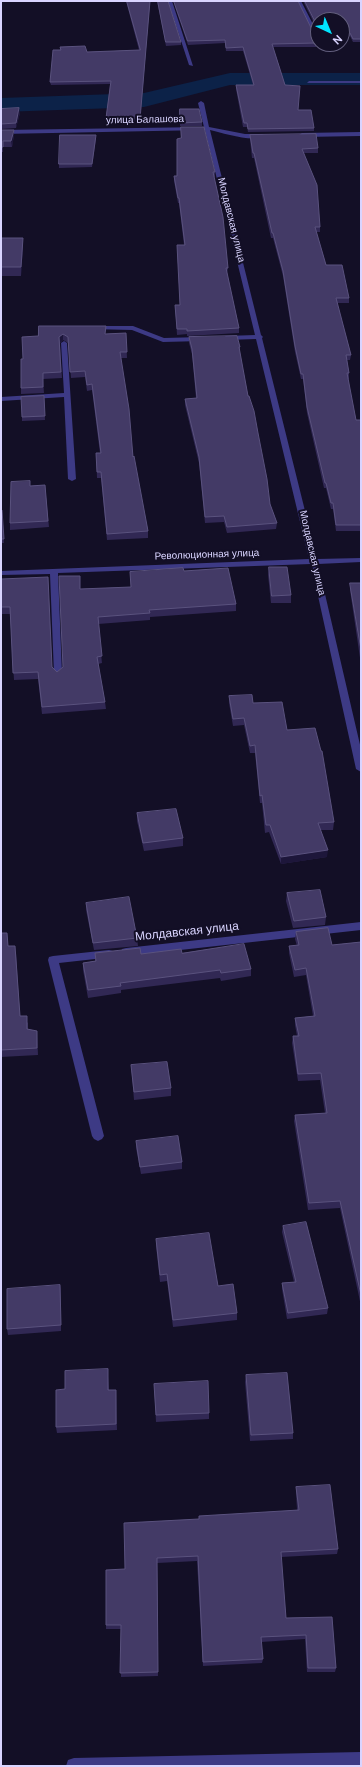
<!DOCTYPE html>
<html>
<head>
<meta charset="utf-8">
<style>
  body { margin:0 }
  #map { position:relative; width:362px; height:1767px; overflow:hidden; background:#130f26; font-family:"DM Sans",sans-serif }
  canvas { display:block }
  .frame { position:absolute; inset:0; border:2px solid #d9d4ff; pointer-events:none }
  .north { position:absolute; left:310px; top:12px; width:40px; height:40px; box-sizing:border-box; background:#130f26; border:1px solid #625e7d; border-radius:50%; rotate:136deg; font-size:11px; font-weight:700; line-height:16px; text-align:center; color:#d9d4ff }
  .north::after { content:''; display:block; margin:auto; width:14px; height:18px; background:#00e5ff; clip-path:polygon(50% 0,100% 100%,50% 72%,0 100%) }
</style>
</head>
<body>
<div id="map">
<canvas width="362" height="1767"></canvas>
<div class="frame"></div>
<div class="north">N</div>
</div>
<script>
const c = document.querySelector('canvas').getContext('2d');
c.lineJoin = 'round';
function paint(path, color) { c.fillStyle = color; c.fill(path, 'evenodd'); }
function strokePath(path, color, width, dash) { c.strokeStyle = color; c.lineWidth = width; c.lineCap = dash ? 'butt' : 'round'; c.setLineDash(dash || []); c.stroke(path); }
function write(font, color, halo, rows, align = 'center') {
  c.font = font + ' "DM Sans",sans-serif'; c.lineWidth = 4; c.setLineDash([]); c.textBaseline = 'middle'; c.strokeStyle = halo; c.fillStyle = color; for (const [text, x, y, turn = 0] of rows) {
    c.save(); c.translate(x, y); c.rotate((+turn || 0) * Math.PI / 180); c.textAlign = isNaN(turn) ? turn : align; if (halo) c.strokeText(text, 0, 0); c.fillText(text, 0, 0); c.restore();
  }
}
const river = new Path2D(`
  M230 73H361V85H230L144 107 1 112V98L144 93Z`);
const street = new Path2D(`
  M168 1H172L193 66 189 65Z
  M297 1H301L318 34V39L316 38Z
  M319 44H323L325 49H321Z
  M309 81H361V83H307Z
  M201 101 204 103 209 127 245 134H262L265 136C253 143 223 133 210 130L261 335 263 337 262 338 317 559 361 558V562L318 564 361 749V772L356 769 311 564 58 573 62 674 58 677 54 674 50 574 1 575V571L309 559 256 339 226 340 223 338 226 336 255 335 205 130 1 134V130L204 127 198 103Z
  M361 132V136L302 137 299 135 302 133Z
  M92 326H133L164 338 202 337 205 339 202 341 163 342 132 330 90 329 89 328Z
  M64 341 67 343 76 479 72 481 68 479 64 397 1 401V397L64 393 61 343Z
  M361 922V930L126 956 122 955 121 952 122 949 126 948Z
  M109 950 113 951 114 954 113 957 59 963 104 1136 102 1139 98 1141 94 1139 92 1136 48 960 49 957 53 956Z
  M361 1752V1766H66L68 1760 74 1758Z`);
const wall = new Path2D(`
  M126 1H150L140 122H106V118L110 84 51 85 50 82 60 50V47L87 52 139 50Z
  M157 1H168L181 42V45L166 46Z
  M173 1H298L316 43V47H273L285 85 298 110 314 128V131L248 132 247 127H243L236 89V85H253L243 51H226L225 43 188 45Z
  M303 1H361V42H353L350 36 342 37V20H318V31Z
  M1 109 20 113 16 128 1 129Z
  M180 109 202 122V126H180Z
  M1 130 14 135 12 147H3V152H1Z
  M250 135 318 148V153H304L320 227V232H316L326 265 349 298V303H337L351 355 350 360H347L349 373V379H348L356 420H361V531H336L333 509H331L326 488H324L307 413 303 379H301L295 352 283 276 273 238H271L254 158H252L250 139Z
  M96 138 92 167 59 168V164Z
  M215 172V177H214L228 268 227 273 239 328V333L187 336V334L177 335 175 305H180L177 245H184L179 203H178L174 181V176Z
  M1 238H23V246L21 276H1Z
  M39 326 106 334 126 333 127 358H121L133 457 148 531V538L107 540 101 478H97L96 453H100L92 390 87 391 85 377 71 378 68 343 63 340 60 343 62 378 43 379 44 393 21 394V388L23 359 38 336Z
  M189 337 240 347V353L248 396 270 504 277 523 276 529 227 533 224 522 205 523 199 463 185 405V399L196 398 192 354 189 343Z
  M44 396 45 420 22 421V417Z
  M45 485 49 527 10 530V523L30 486Z
  M1 510H2L4 543H1Z
  M269 567 291 595V603H271L268 575Z
  M184 571 236 604V611L150 617V620L98 624 102 663 98 664 105 702 106 709 42 714 38 679 14 680 10 614H1V579L52 667 57 672 63 667 80 589 131 587 130 572Z
  M350 583H361V662L360 658 350 590Z
  M229 696 253 703 287 730 334 822 333 830H320L327 857 281 864 269 832 265 833 262 803H260L255 753H250L244 725 233 726 229 703Z
  M137 813 183 838V846L144 851 137 821Z
  M287 893 326 917 325 925 293 928 286 901Z
  M86 903 137 938 138 946 94 950 86 910Z
  M296 932 332 945 361 942V1306L340 1208 308 1210 294 1121 295 1115 325 1113 320 1080 298 1081 292 1043 293 1036H297L295 1025V1018L313 1016 306 975 294 977 289 953V946H297L295 939Z
  M1 933 8 940V946L16 953 20 1016 28 1023V1029L37 1031 38 1055 1 1057Z
  M95 953 141 954 182 953 251 969V976L221 981 220 978 121 990V993L88 998 83 970V963L95 961Z
  M131 1065 171 1088V1096L134 1100Z
  M136 1141 182 1162V1169L141 1174 136 1148Z
  M283 1226 328 1308 327 1314 287 1319 282 1289V1283L294 1282 282 1232Z
  M156 1239 218 1286 237 1313V1320L173 1327 167 1281 160 1282 156 1246Z
  M60 1285 61 1292V1331L8 1335 7 1329Z
  M246 1375 293 1433V1439L250 1441 245 1382Z
  M108 1376 109 1390H116L117 1430 57 1433 56 1427 65 1389Z
  M154 1384 209 1413V1419L156 1422Z
  M296 1487 338 1549 337 1554 281 1557 286 1618 332 1617 336 1668 335 1672H307L305 1639 261 1642 263 1659 262 1663 203 1666 197 1561 157 1563 158 1676 121 1677V1629H106V1625L125 1569 198 1519 297 1510 296 1492Z`);
const shadedWall = new Path2D(`
  M150 1 140 122V119Z
  M19 108 20 113 16 128V123Z
  M14 130V135L12 147 11 141Z
  M96 135V138L92 167V164Z
  M23 238V246L21 276V267Z
  M63 334V340L60 343 59 337Z
  M328 850 327 857 281 864V857Z
  M60 1285 61 1292V1331V1325Z`);
const building = new Path2D(`
  M127 1H150L140 119 106 118 111 81 50 82 53 50H61L60 47 85 46 87 52 140 50Z
  M158 1H168L181 42H166Z
  M174 1H298L314 34 316 43 272 44 285 85 300 86 298 110H311L314 128 248 129 247 123H244L236 85H254L243 47 226 48 225 40 188 41Z
  M305 1H361V39H353L350 33H342V20H318V27Z
  M19 108 16 123 1 124V109Z
  M180 109H199L202 122 180 123Z
  M181 127H204L215 172H213L223 217 228 268H226L239 328 187 331V329H177L175 305H180L177 245H185L179 198H178L174 176H177V139L181 138Z
  M1 130H14L11 141H3V147H1Z
  M316 134 318 148 302 149 317 185 320 227H315L326 265H342L349 298H336L351 355H346L349 373H347L356 420H361V525H336L333 503H331L326 483H325L307 407 303 374H301L295 346 283 271 273 233H272L254 153H253L250 135Z
  M60 135H96L92 164H59Z
  M1 238H23L21 267H1Z
  M39 326H106L105 334 126 333 127 352H120L129 409 133 457 134 456 148 531 107 534 101 472H97L96 453H101L92 384 87 385 85 371 70 372 68 337 63 334 59 337 61 372 43 373V387L21 388V359H23L22 337 38 336Z
  M237 336 240 347H239L248 396H249L254 411 258 433 267 479 270 504 277 523 227 527 224 516 205 517 199 457 185 399 197 398 192 349 189 337Z
  M44 396 45 416 22 417 21 397Z
  M30 481V486L45 485 48 521 10 523 11 482Z
  M1 510H2L4 539H1Z
  M269 567H287L291 595 272 596Z
  M183 568 184 571 228 568 236 604 149 610 150 613 98 617 102 656 97 657 105 702 42 707 38 672 13 673 10 607H1V579L48 577 52 667 57 672 63 667 59 576H80V589L131 587 130 572Z
  M350 583H361V652V650Z
  M252 695 253 703 282 702 287 730 315 728 321 751H322L334 822 318 823 328 850 281 857 270 825H266L262 795 260 796 255 745 250 746 244 718 233 719 229 696Z
  M176 809 183 838 143 843 137 813Z
  M320 890 326 917 294 921 287 893Z
  M129 897 137 938 93 943 86 903Z
  M328 928 332 945 361 942V1295L340 1201 309 1203 295 1115 327 1113 321 1073 298 1074 293 1036H299L295 1018 315 1016 306 968 295 970 289 946 299 945 296 932Z
  M1 933H7L8 946H15L20 1016H27V1029L37 1031V1048L1 1050Z
  M244 944 251 969 221 973 220 970 120 983 121 986 88 990 83 963 96 961 95 953 140 948 141 954 181 949 182 953Z
  M167 1062 171 1088 134 1092 131 1065Z
  M178 1136 182 1162 140 1167 136 1141Z
  M306 1222 328 1308 288 1313 282 1283 296 1282 283 1226Z
  M209 1233 218 1286 233 1284 237 1313 173 1320 167 1274 160 1275 156 1239Z
  M60 1285 61 1325 7 1329V1289Z
  M108 1369V1390H116V1424L56 1427V1390L65 1389V1371Z
  M287 1373 293 1433 251 1435 246 1375Z
  M208 1381 209 1413 156 1415 154 1384Z
  M330 1485 338 1549 281 1552 286 1618 332 1617 336 1668H308L306 1635 261 1637 263 1659 203 1662 198 1556 157 1558 158 1672 120 1673 121 1625H106V1570L125 1569 124 1523 199 1519V1516L299 1510 296 1487Z`);
const farStreetnames = [
  ["улица Балашова",145,120,-1],
  ["Молдавская улица",231,220,76],
  ["Молдавская улица",312,553,77],
  ["Революционная улица",207,555,-2]
];
const streetNames = [
  ["Молдавская улица",187,932,-6]
];
paint(river, '#0c2248');
paint(street, '#3d3a85');
paint(wall, '#312854');
paint(shadedWall, '#1d163a');
paint(building, '#433a66');
strokePath(building, '#5a527e', 1);
write('10px', '#d9d4ff', '#130f26', farStreetnames);
write('12px', '#d9d4ff', '#130f26', streetNames);
</script>
</body>
</html>
